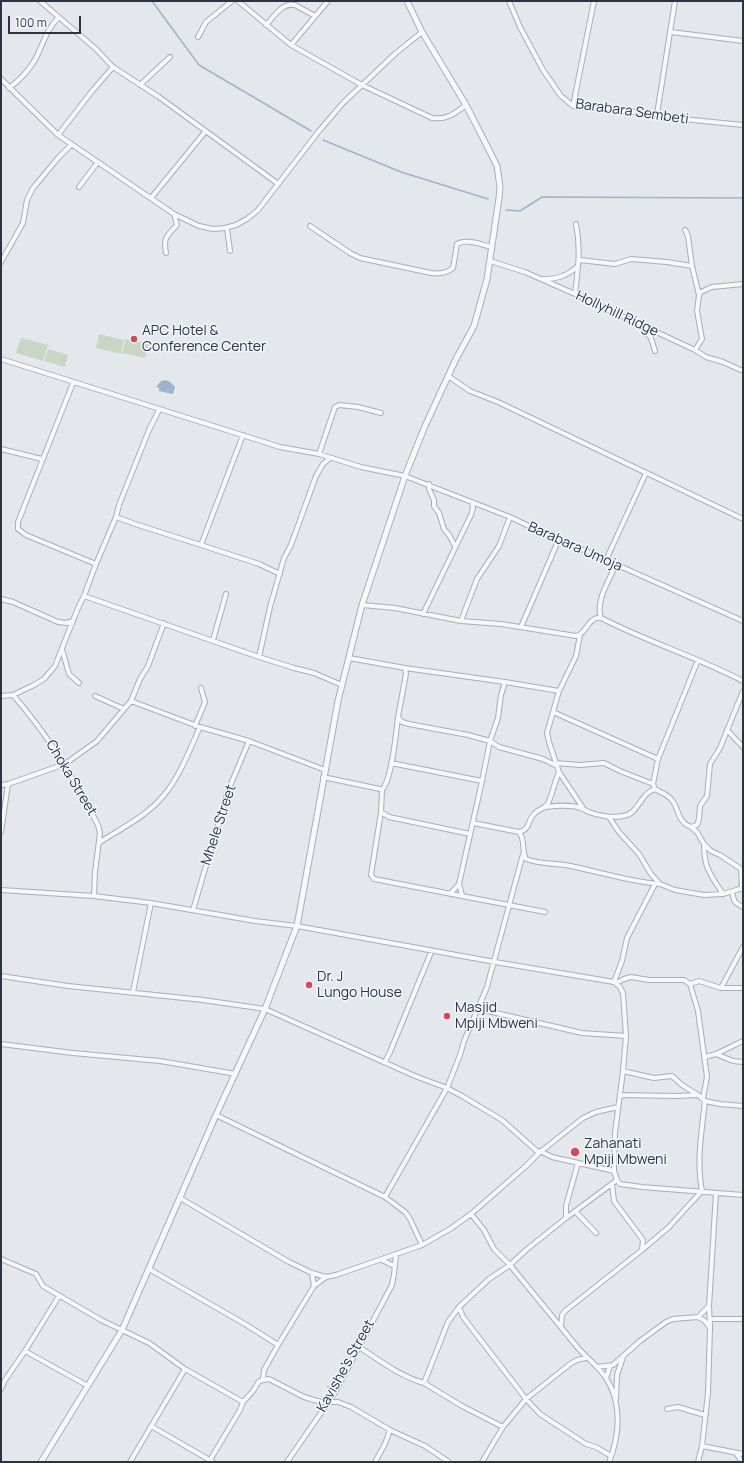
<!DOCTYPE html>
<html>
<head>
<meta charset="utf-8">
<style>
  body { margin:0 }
  #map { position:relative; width:744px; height:1463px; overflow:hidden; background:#e4e7ec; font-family:Manrope,sans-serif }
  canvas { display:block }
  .frame { position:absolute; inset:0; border:2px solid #2b3445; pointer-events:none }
  .scale { position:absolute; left:8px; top:16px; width:73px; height:18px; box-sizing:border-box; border:2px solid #2b3445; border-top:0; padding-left:5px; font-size:12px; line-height:14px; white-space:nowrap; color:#2b3445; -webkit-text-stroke:3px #f4f6f9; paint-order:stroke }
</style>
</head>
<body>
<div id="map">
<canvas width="744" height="1463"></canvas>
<div class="frame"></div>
<div class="scale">100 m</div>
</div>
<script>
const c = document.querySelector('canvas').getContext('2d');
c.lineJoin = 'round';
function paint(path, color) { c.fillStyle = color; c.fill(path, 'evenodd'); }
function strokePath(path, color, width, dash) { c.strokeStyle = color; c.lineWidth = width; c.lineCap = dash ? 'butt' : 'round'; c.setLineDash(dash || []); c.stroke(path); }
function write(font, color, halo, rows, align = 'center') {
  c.font = font + ' Manrope,sans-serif'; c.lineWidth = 3; c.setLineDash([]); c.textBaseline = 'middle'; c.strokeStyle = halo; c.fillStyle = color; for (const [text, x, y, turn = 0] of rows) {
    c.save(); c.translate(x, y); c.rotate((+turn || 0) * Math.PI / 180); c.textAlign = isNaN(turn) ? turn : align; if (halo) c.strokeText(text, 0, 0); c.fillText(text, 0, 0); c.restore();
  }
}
const green = new Path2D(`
  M99 334 124 340 121 354 96 348Z
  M21 338 48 345 43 361 16 353Z
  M126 339 149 344 145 358 122 353Z
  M48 349 68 355 65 367 44 361Z`);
const water = new Path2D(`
  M166 380 170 382 175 387 173 394 159 391V388L156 387 161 381Z`);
const stream = new Path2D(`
  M152 1 199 65 311 131
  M323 140 401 172 488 199
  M506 210 520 211 542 197 743 198`);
const minor = new Path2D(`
  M40 1 96 49 113 67 159 97 277 183
  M238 1 291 45 362 85 432 118C447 120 454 114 466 105
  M509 1 520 27 543 70 561 96 573 106 657 114 683 119 743 125
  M266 25C274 17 282 2 295 5L315 16
  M671 32 743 41
  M198 37 206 22 232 1
  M291 45 328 1
  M1 79 58 135 174 214 199 226 213 229 225 228 236 225 247 219 258 210 319 131 343 103 396 53 422 32
  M140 85 170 57
  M9 88C20 80 30 69 36 58 44 42 46 30 59 17
  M573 106 594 1
  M657 114 675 1
  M58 135 93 90 113 67
  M79 187 98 162
  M151 198 205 132
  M310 226 350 253 360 258 431 273C438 274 447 273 453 268L457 244C466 238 482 245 492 247
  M227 228 230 251
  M685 230 688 236 692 266 699 295
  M166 253C163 237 167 236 177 225L174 214
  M580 260 615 264 631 259 667 262 692 266
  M490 261 525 272 575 294 695 350 706 357 723 362 743 371
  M1 262 23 223 27 200 33 188 59 157 72 144
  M543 279C557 279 567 276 578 266
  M575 294C578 269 581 249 576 224
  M641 325 643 329 651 338 655 351
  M695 350 702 339 697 311 699 295 701 292 712 287 743 284
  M1 359 280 447 319 454 361 467 405 476 510 517 554 538 559 539 743 621
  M448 376 470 391 498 402 743 519
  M73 383 18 522V529L26 535 96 564
  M1 449 42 459
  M319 454 335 407 339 405 358 407 381 413
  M429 484V489L434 500V506L439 513 444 529 449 535 455 546
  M116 517 135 524 201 545 259 564 280 574
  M201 545 243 435
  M606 560 646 473
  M84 596 259 657 294 668 314 673 342 685
  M1 599 13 602 58 622 66 623 73 621
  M362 605 395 608 461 621 501 624 576 636C587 634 588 616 601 618 648 642 697 657 743 681
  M423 614 471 515 473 508 472 502
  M601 618C595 602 609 580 616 565
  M461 621 477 579 499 546 510 517
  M521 627 559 539
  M580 635 576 656 559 691 547 733 549 742 559 772 583 808
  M213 640 226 594
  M62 649 69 674 79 683
  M259 657 270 607 284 558 291 545 316 476 323 464 330 458
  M349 658 405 668 406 674 398 717 402 722 409 724 468 735 490 741 499 747 543 759 557 766
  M405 668 505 682 559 691
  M13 695C48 735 74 777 98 825L100 833 95 872 94 896
  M1 696 13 695 32 686 44 679 55 666 78 608 84 596 96 564 116 517 119 505 149 430 159 410
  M95 696 124 709
  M131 701 200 727 249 741 325 770
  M553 712 658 759
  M195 726 205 702 201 688
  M727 730 743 747
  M391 763 482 781
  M556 763 580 765 604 763 620 771 653 784
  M323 777 380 789 382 790 381 812 389 817 470 834
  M1 785 8 784 65 764 97 741 131 701 140 679 148 666 164 623
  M655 789 653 784 658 759 698 660
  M382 790C392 779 396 734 398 717
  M544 807C555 806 569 804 581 808 584 809 586 811 589 812 599 816 613 818 623 816 639 814 640 793 655 789 660 792 668 795 671 799 680 809 676 821 691 827L697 825 699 819 700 806 707 796 710 764 720 748 743 691
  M381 812 371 875 374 879 545 912
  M609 817 619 832 639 854 651 874 660 884 675 890 704 895 723 894 743 888
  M473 823 519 832C532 828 526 822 534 814 537 810 543 809 547 805 550 802 556 778 559 772
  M691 827 697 832 704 844 711 851 720 855 741 869 742 889
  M1 832 8 784
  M519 832C526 841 521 850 526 859 539 864 552 863 565 865 597 871 627 881 659 884
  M100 842C122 828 147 816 164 795 179 778 190 749 200 727
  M704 844C704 868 710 874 723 894
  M1 890 94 896 151 903 255 921 297 926 495 962 614 982 620 987 623 993 626 1036 623 1071 615 1133 614 1171 617 1180 620 1184 642 1187 743 1195
  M732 892C735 904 733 901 743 907
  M451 893 459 884
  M462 895 459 884 482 781 490 741 498 718 501 695 505 682
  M193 910 228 791 249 741
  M1 976 68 986 203 1000 265 1009 415 1076 447 1088 462 1096 502 1120 539 1153
  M614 982 622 961 627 938 655 884
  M616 983 624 979 631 977 649 980H684L690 984 698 1011 707 1077 703 1098
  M690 984 699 981 721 988H743
  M721 988 743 947
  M133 992 151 903
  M479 1009 582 1033 626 1036
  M1 1044 73 1053 160 1061 236 1074
  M716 1054 733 1061 743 1062
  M705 1057 716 1054 743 1041
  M385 1062 390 1052 432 950
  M623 1071 654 1078 672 1076 682 1085 698 1095 705 1101 720 1104 743 1106
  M620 1095 677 1096 697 1095
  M216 1115 385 1197 405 1212 410 1219 422 1245
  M540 1151 552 1157 614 1171
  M385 1197 447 1088 460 1055 464 1041 487 987 523 854
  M180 1198 289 1262 312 1273 326 1277 336 1275 422 1245 450 1229 471 1214 526 1166 539 1153 583 1118 596 1112 618 1107
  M575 1211 596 1233
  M471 1214 484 1230 494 1249 510 1265 578 1348C587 1358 598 1366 606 1378 622 1402 620 1435 609 1462
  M566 1218V1206L578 1163
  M642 1250 669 1227 688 1206 702 1191C696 1161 702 1130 705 1101
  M1 1259 36 1274 43 1286 101 1320 149 1343 185 1369 243 1402 253 1391 259 1381 269 1379 304 1397 321 1402H338L351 1407 390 1430 425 1446 449 1462
  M382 1260 394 1266
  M149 1269 245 1324 278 1345
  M312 1273 314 1286
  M459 1307 463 1317 526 1399 540 1414 586 1444 596 1447 611 1456
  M698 1317 709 1306
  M710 1319H743
  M561 1326 562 1315 565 1311 642 1250 643 1240 614 1201 612 1184
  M710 1326 709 1306 716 1193
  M359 1347C379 1360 401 1377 424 1383L462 1406 503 1427
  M25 1351 88 1386
  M597 1367 613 1365 640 1341 666 1322 673 1319 698 1317 705 1321 710 1328 708 1393 702 1446 698 1462
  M606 1378 610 1366
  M263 1379 264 1370 278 1345 314 1286 326 1277
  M424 1383 448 1322 459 1307 489 1279 510 1265 526 1250 566 1218 617 1180
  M1 1389 5 1380 25 1351 59 1296
  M616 1399 617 1375 623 1357
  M667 1409 678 1407 705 1415
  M151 1426 213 1462
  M702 1446 743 1454
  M736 1453 742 1462
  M210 1460 240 1410 243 1402
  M130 1462 185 1369
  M287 1462 334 1394 392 1285 394 1274 396 1255
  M375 1462 385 1444 390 1430
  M482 1462 503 1427 526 1399 570 1364 577 1360 586 1358`);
const tertiary = new Path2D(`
  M41 1462 122 1330 216 1115 265 1009 288 949 297 926 338 701 362 605 405 476 425 426 456 359 474 326 487 279 499 198 500 187 497 166 488 148 466 105 422 32 407 1`);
const markers = [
  [134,339,4,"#d1495b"],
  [309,985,4,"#d1495b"],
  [447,1016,4,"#d1495b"],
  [575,1152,5,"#d1495b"]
];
const streetNames = [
  ["Barabara Sembeti",632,112,8],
  ["Hollyhill Ridge",617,314,25],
  ["Barabara Umoja",575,547,24],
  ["Choka Street",71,778,59],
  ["Mhele Street",219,825,-72],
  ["Kavishe’s Street",346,1366,-61]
];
const poiNames = [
  ["APC Hotel &",142,331],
  ["Conference Center",142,347],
  ["Dr. J",317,977],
  ["Lungo House",317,993],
  ["Masjid",455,1008],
  ["Mpiji Mbweni",455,1024],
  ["Zahanati",584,1144],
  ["Mpiji Mbweni",584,1160]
];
paint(green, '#c9d6c5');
paint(water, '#9fb4cc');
strokePath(stream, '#9fb4cc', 1.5);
strokePath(minor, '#a9aeb7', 6);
strokePath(tertiary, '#a9aeb7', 7);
strokePath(minor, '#f7f8fa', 4);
strokePath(tertiary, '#f7f8fa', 5);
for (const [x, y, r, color] of markers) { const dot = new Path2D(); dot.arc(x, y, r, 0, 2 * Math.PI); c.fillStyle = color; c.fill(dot); strokePath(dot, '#f4f6f9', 1.5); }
write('14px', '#2b3445', '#f4f6f9', streetNames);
write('14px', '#2b3445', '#f4f6f9', poiNames, 'left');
</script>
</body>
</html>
